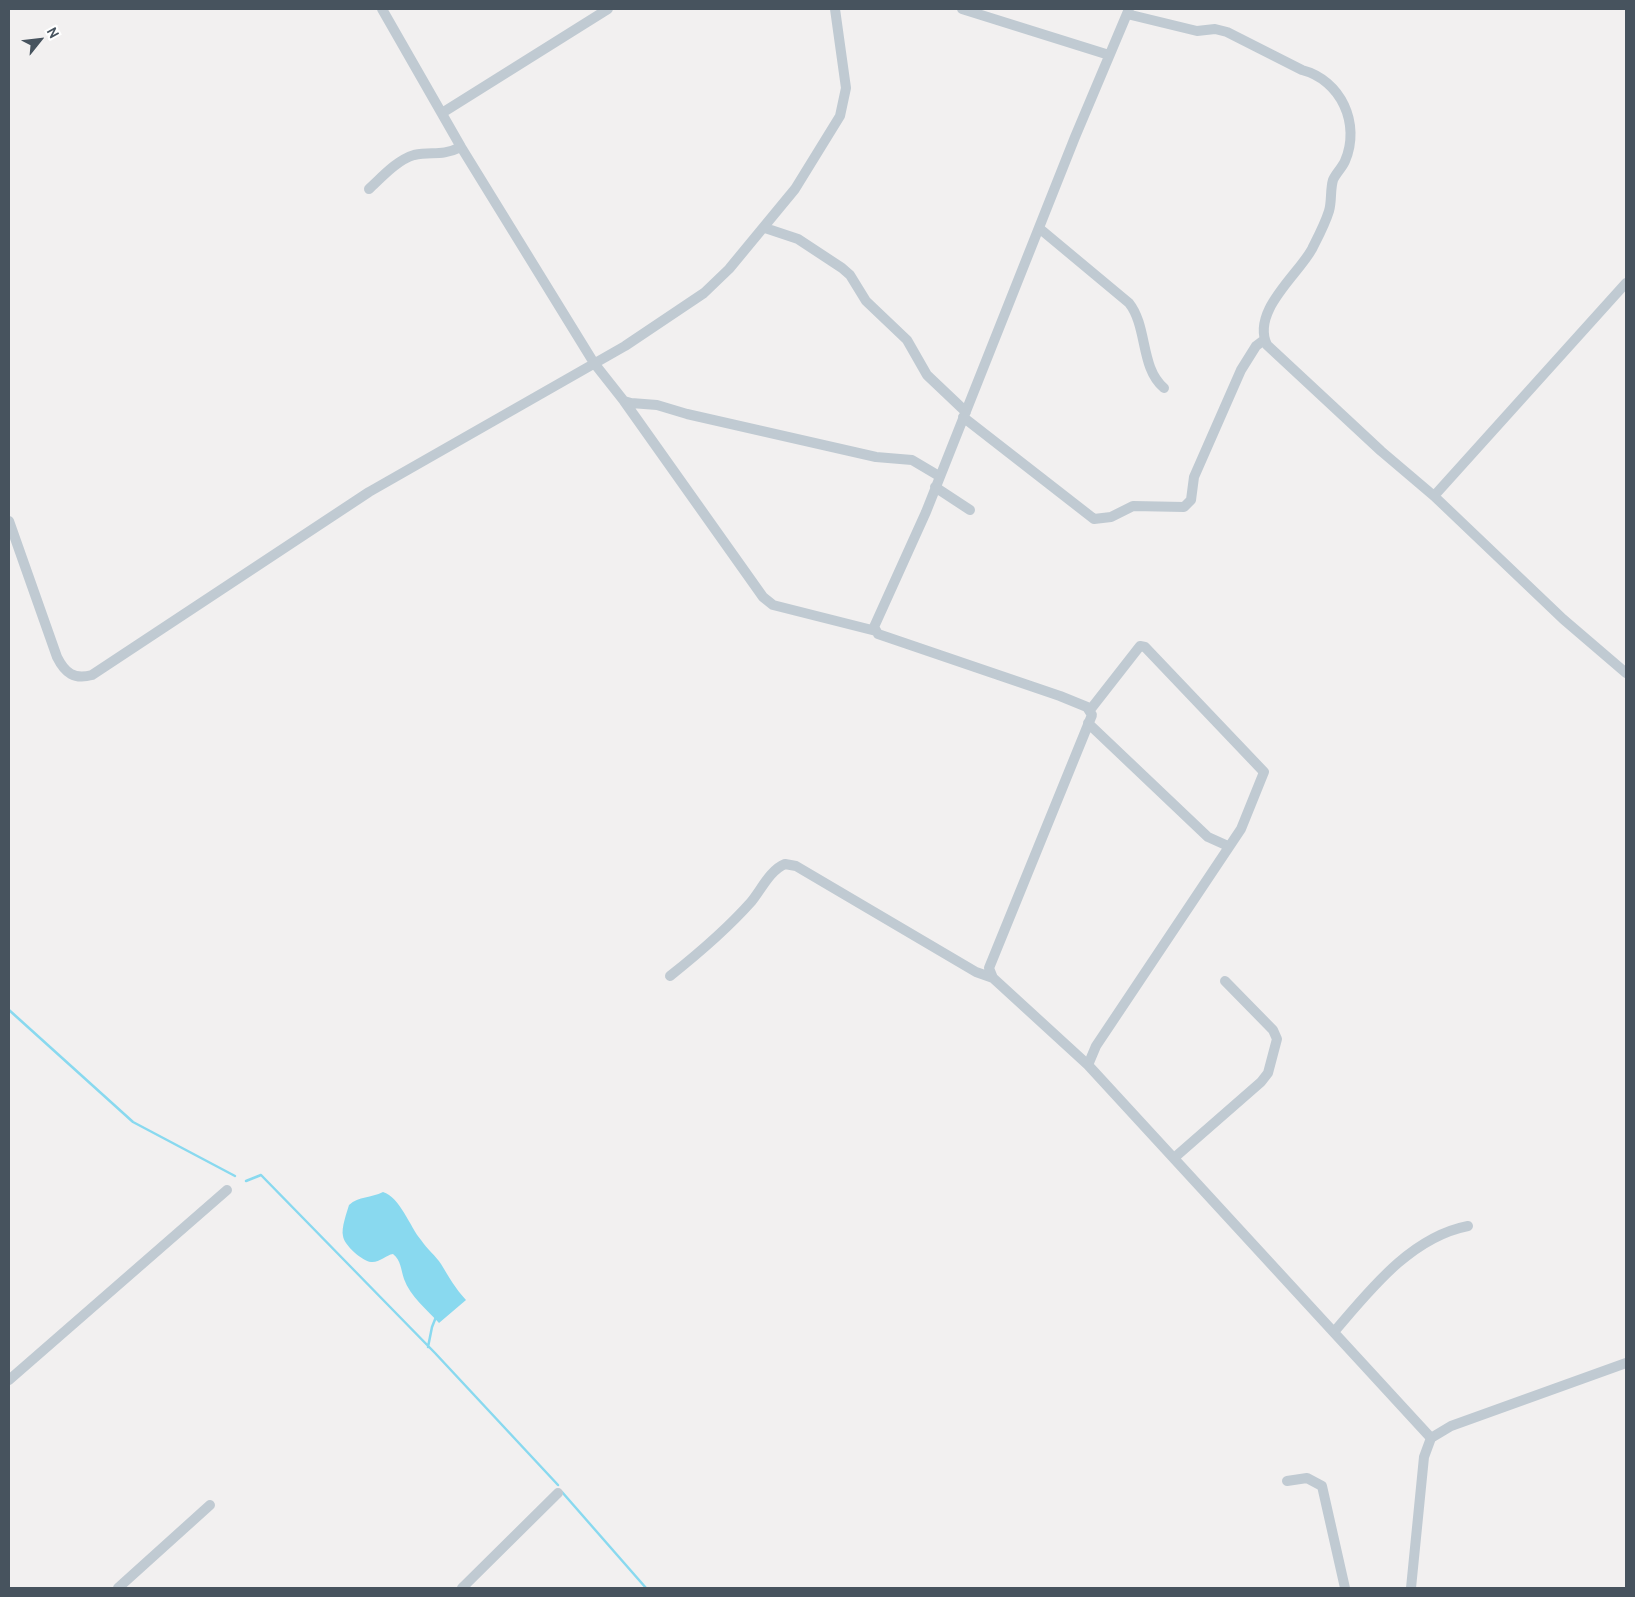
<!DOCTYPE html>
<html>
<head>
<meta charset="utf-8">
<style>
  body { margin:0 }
  #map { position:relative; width:1635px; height:1597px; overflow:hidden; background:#f2f0f0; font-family:Cabin,sans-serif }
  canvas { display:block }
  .frame { position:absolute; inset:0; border:10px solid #47535e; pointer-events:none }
  .north { position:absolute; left:15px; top:15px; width:50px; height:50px; -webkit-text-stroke:4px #fff; paint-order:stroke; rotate:61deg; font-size:14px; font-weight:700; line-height:20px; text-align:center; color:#47535e }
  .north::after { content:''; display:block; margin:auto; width:18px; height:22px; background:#47535e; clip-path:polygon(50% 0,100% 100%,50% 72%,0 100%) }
</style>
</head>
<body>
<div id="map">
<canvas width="1635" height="1597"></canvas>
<div class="frame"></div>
<div class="north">N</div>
</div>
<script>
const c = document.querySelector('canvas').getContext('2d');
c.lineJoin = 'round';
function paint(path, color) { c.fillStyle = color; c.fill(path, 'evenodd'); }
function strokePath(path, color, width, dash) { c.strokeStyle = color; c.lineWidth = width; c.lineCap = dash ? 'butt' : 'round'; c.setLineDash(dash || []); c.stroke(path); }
const water = new Path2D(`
  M383 1192C400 1197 410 1227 421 1240 427 1249 436 1256 441 1264 449 1277 455 1288 466 1300L439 1323C427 1310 410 1296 404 1279 401 1270 401 1260 393 1254 386 1255 379 1263 371 1262 362 1261 344 1245 343 1236 341 1228 347 1212 349 1205 359 1196 371 1198 383 1192Z`);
const stream = new Path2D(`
  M9 1010 133 1122 235 1176
  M246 1181 261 1175 435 1353 558 1485
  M428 1347 432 1327 436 1317
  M562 1492 646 1588`);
const minor = new Path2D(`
  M382 9 461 147 594 363 624 401 631 403 657 405 687 414 876 457 912 460 939 476
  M962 9 1109 55
  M1129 9 1075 137 926 512 874 627 878 634 1060 696 1087 707 1092 715 989 968 993 978 1088 1065 1431 1438
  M1127 14 1197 31 1215 29 1227 32 1302 70C1341 80 1361 124 1345 161 1342 168 1336 173 1333 180 1330 190 1332 201 1329 211 1325 224 1318 237 1312 249 1298 275 1251 311 1267 345L1381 451 1434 496 1563 619 1626 673
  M442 113 608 9
  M369 189C382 177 397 160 414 155 433 151 440 157 461 147
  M765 228 798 239 842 268 850 275 866 301 907 340 927 375 966 412
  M1039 228 1129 303C1148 327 1140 368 1164 388
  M624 401 763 597 773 605 876 631
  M963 417 1094 519 1111 517 1133 506 1184 507 1191 500 1194 477 1241 370 1256 346 1264 340
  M935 487 970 510
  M1434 496 1626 283
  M9 521 57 657C65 673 74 680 92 675L369 492 625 346 704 293 729 269 795 189 840 116 846 88 835 9
  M1088 723 1208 837 1228 846
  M670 976C699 953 727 929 751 902 761 890 770 870 785 864L796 866 976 972 993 978
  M1088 1065 1096 1046 1241 829 1264 772 1145 647 1140 646 1090 710
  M1174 1158 1261 1082 1268 1073 1277 1039 1273 1030 1225 981
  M1334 1332C1370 1290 1411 1237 1468 1226
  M9 1380 227 1190
  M1287 1481 1307 1478 1322 1486 1345 1588
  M118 1588 210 1505
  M462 1588 558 1493
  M1411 1588 1424 1457 1431 1438 1451 1426 1626 1363`);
paint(water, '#89d9ef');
strokePath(stream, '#89d9ef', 2.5);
strokePath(minor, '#c0cad2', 10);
</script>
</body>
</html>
